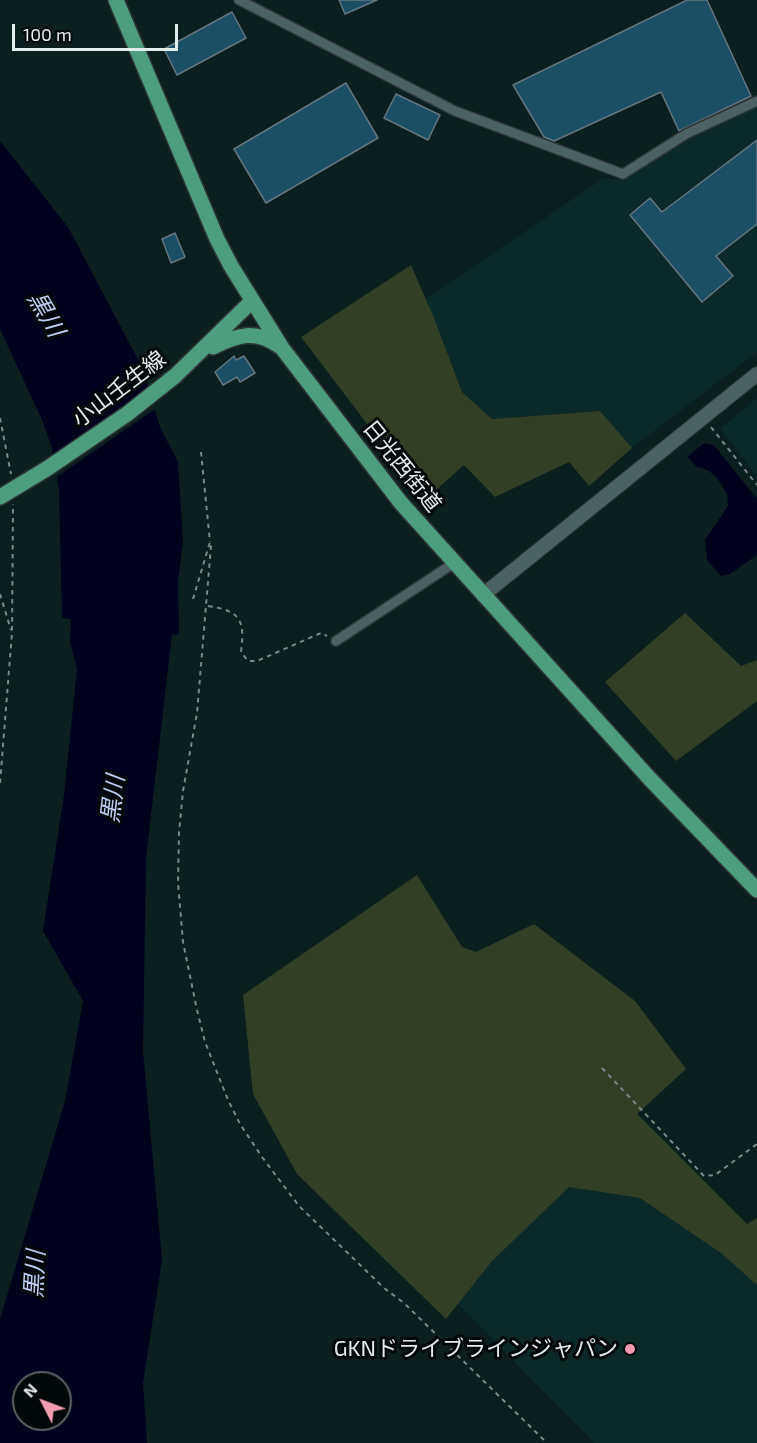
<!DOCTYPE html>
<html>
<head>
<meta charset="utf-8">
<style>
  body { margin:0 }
  #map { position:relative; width:757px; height:1443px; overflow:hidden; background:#0c1f1f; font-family:"Exo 2",sans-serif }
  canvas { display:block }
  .north { position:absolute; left:12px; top:1371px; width:60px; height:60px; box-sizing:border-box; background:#020708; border:2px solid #5b6363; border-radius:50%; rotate:312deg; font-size:16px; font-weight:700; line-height:24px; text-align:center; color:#e1ecec }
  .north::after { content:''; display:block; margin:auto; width:21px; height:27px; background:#f29aaf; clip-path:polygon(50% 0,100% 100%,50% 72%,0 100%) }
  .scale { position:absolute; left:12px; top:24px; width:166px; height:27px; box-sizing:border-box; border:3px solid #e1ecec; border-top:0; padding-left:8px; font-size:18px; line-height:21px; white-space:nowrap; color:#e1ecec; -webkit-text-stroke:4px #020708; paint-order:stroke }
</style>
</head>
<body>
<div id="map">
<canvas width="757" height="1443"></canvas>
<div class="north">N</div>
<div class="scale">100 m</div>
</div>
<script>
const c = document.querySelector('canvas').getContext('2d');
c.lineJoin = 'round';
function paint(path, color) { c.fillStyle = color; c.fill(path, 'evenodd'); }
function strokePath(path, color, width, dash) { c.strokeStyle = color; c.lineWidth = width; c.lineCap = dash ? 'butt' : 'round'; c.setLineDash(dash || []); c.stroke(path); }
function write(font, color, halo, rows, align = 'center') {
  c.font = font + ' "Exo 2","Noto Sans JP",sans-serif'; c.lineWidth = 6; c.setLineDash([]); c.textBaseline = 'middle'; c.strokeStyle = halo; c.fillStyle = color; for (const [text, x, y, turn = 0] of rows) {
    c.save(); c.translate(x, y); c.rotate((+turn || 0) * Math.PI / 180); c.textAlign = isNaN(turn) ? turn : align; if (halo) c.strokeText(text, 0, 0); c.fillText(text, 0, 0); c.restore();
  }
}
const built = new Path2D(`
  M757 107V352L632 448 600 411 492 419 462 392 425 299 604 178 623 180 688 138Z
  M757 398V476L720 429Z
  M629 1105 757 1234V1443H594L410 1255Z`);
const green = new Path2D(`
  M411 265 434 318 462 392 492 419 600 411 632 448 589 486 569 462 495 497 464 465 425 500 301 337Z
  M685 613 741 666 757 660V701L676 761 605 682Z
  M417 875 462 947 476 952 534 924 635 1001 686 1069 637 1114 747 1224 757 1218V1285L721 1253 640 1198 569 1187 492 1261 446 1319 297 1174 253 1094 243 995Z`);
const water = new Path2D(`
  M0 141 68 227 143 369 160 427 178 462 183 540 178 582 179 635 172 634 146 859 143 1051 162 1260 143 1383 147 1443H0V1319L65 1101 83 1001 43 931 64 795 77 669 70 642 71 619 62 618 59 490 52 448 42 420 0 329ZM24 1383H60V1419H24Z
  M704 443 714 445 757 499V555L730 574 721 576 707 560 705 540 728 506 727 494 715 475 705 469 697 467 687 457Z`);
const pier = new Path2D(`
  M151 385 158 407 54 479 51 459 124 407Z`);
const building = new Path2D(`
  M339 0H377L345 14Z
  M687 0H707L751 96 679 131 661 92 554 141 544 137 513 85Z
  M232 12 246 38 177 75 164 49Z
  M346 83 378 138 266 203 234 149Z
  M396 94 440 115 428 140 384 118Z
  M757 140V224L716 256 733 276 702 302 630 215 650 198 662 212Z
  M175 233 185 257 171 263 162 239Z
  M234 356 236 360 244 356 255 373 240 382 237 377 223 385 215 372Z`);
const path = new Path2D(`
  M0 418 11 474
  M711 427 757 485
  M201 452 210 542
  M0 594 11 630
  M193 599 210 542 211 546 197 713 183 791 179 833 178 883 183 942 197 1010 205 1042 228 1100 240 1124 262 1157 299 1206 384 1288 404 1303 547 1443
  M208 606C241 611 245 620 241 652L248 661H257L321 633 327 636
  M0 783 12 633 13 504
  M602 1068 704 1176 715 1175 757 1144`);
const street = new Path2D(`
  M239 0 455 111 623 174 686 134 757 101
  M336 641 454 563`);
const secondary = new Path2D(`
  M483 595 757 374`);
const primary = new Path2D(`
  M116 0 217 239 231 266 282 348 401 503 650 779 757 890
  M213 347C237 335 256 329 279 346
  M0 497 48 468 127 414 175 376 252 301`);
const markers = [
  [630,1349,6,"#f29aaf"]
];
const streetNames = [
  ["小山壬生線",119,389,-37],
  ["日光西街道",402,466,51]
];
const poiNames = [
  ["GKNドライブラインジャパン",618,1349]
];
const waterNames = [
  ["黒川",46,314,60],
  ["黒川",113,799,-83],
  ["黒川",35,1274,-87]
];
paint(built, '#0c2929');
paint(green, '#333e27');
paint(water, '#00021d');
paint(pier, '#0c1f1f');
paint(building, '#1b4f66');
strokePath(building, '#64757e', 1.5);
strokePath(street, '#2d3636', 12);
strokePath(secondary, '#2d3636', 16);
strokePath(primary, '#2d3636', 18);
strokePath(path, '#798888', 2, [4.5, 4.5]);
strokePath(street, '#4c6161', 9);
strokePath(secondary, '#4c6161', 14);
strokePath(primary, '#4d9d7f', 15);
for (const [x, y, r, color] of markers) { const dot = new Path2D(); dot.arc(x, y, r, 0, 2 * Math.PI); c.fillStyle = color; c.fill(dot); strokePath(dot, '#020708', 2); }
write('22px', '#e1ecec', '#020708', streetNames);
write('22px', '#e1ecec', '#020708', poiNames, 'right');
write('italic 24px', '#b9cdf3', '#020708', waterNames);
</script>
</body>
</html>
